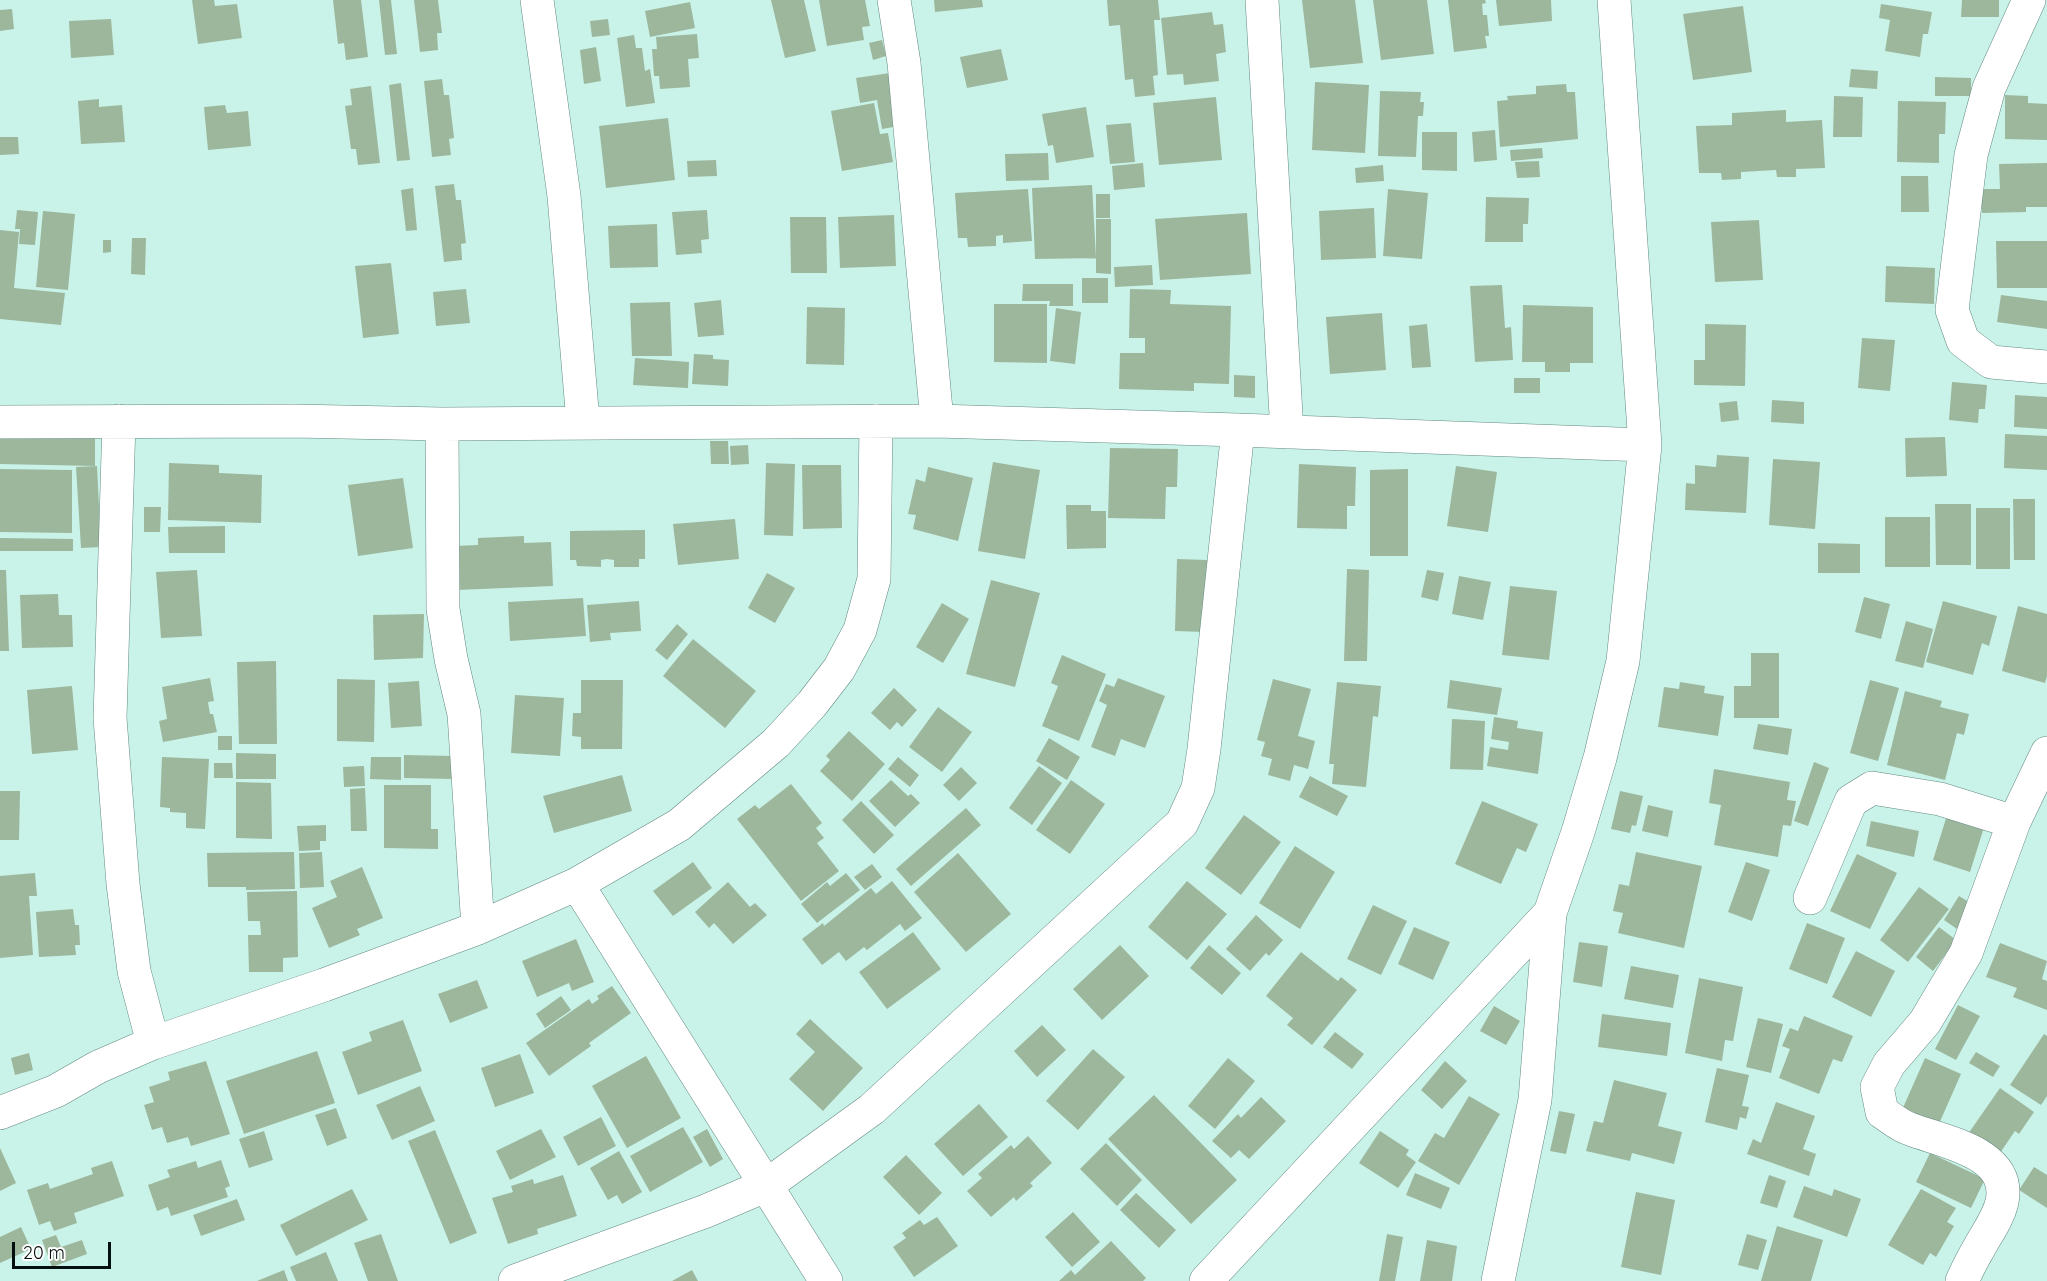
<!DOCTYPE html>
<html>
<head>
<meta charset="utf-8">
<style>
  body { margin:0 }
  #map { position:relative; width:2047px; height:1281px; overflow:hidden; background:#c9f3e9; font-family:Quicksand,sans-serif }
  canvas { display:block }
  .scale { position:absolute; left:12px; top:1242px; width:99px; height:27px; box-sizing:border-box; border:3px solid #03100d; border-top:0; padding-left:8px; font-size:18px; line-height:21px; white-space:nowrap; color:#03100d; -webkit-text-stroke:4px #fff; paint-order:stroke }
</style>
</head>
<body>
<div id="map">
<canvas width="2047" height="1281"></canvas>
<div class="scale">20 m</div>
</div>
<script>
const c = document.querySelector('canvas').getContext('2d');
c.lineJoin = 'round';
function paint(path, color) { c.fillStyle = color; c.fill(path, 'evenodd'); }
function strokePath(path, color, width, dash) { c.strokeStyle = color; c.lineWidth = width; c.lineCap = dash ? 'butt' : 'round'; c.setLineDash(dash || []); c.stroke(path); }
const building = new Path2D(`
  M192 0H214L215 6 237 4 242 38 198 44Z
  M333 0H361L368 57 346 60 344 43 338 44Z
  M379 0H391L397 54 385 55Z
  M414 0H438L442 33H437L438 50 420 52Z
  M771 0H804L816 51 785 58Z
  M819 0H865L870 26 862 27 864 40 827 46Z
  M934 0H982L983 7 935 12Z
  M1107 0H1158L1160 20H1154L1158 75 1153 76 1155 95 1135 97 1133 79 1125 80 1120 25 1109 26Z
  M1302 0H1355L1363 63 1310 68Z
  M1373 0H1427L1434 54 1381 60Z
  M1448 0H1485L1486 3 1482 4 1483 15H1487L1489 36H1485L1487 48 1454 52Z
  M1496 0H1551L1552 21 1499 26Z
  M1962 0H1999V17H1961Z
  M690 2 695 28 650 37 645 11Z
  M1881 4 1932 12 1928 34H1923L1920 57 1885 51 1890 20 1879 18Z
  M1743 6 1752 72 1693 80 1683 14Z
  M12 9 14 29 0 31V10Z
  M1212 12 1214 25 1223 24 1226 52 1216 54 1219 81 1184 85 1183 74 1167 75 1161 18Z
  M111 19 114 55 71 58 69 21Z
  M608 19 610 35 592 37 590 21Z
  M697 34 699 58 688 59 690 87 660 89 659 76H654L652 49H657L656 37Z
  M634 35 636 48H642L645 71 650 69 655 103 626 107 617 38Z
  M882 40 886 56 873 60 869 43Z
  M596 47 601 81 584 84 580 50Z
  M1001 49 1008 80 967 88 960 57Z
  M1851 69 1878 71 1877 89 1849 87Z
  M890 73 899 126 882 129 877 100 860 103 856 78Z
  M1935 77 1971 78V96H1935Z
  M442 79 444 95H449L454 138 449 139 451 155 432 157 424 81Z
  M1315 82 1369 85 1365 153 1312 150Z
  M401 83 410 160 397 161 389 85Z
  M1566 84 1567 92H1575L1578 139 1500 147 1497 101 1508 100 1507 96 1536 94V86Z
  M371 86 380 163 358 165 356 149H351L345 106 352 105 350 89Z
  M1380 91 1421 92 1420 102H1424L1423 116H1418L1416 157 1378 156Z
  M2005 95 2028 96V103L2047 104V140L2005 139Z
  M1834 96 1863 97 1862 137H1833Z
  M1216 97 1222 160 1159 165 1153 103Z
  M99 99V107L122 105 125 142 81 144 78 101Z
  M1898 101 1946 102 1945 134H1939V163L1897 162Z
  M874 103 880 134 888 133 893 162 842 171 831 111Z
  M225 105 227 113 248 111 251 146 208 150 204 107Z
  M1086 107 1094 157 1056 163 1053 145 1048 146 1042 114Z
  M1786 110V122L1822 120 1825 168 1796 169V177H1777L1776 170 1741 172V179L1722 180 1721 173H1699L1696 126 1732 125V113Z
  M668 118 675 180 606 188 599 126Z
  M1131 123 1135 162 1110 164 1106 125Z
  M1495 130 1497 160 1474 162 1472 132Z
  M1422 132H1457V171L1422 170Z
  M0 137H18L19 154 0 155Z
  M1542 148 1543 158 1511 161 1510 150Z
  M1048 153 1049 180 1006 181 1005 154Z
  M716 160 717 176 688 177 687 161Z
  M1539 161 1540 177 1517 178 1515 162Z
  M1143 163 1145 187 1114 190 1112 166Z
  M2047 163V207H2026V212L1982 213 1981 189H2000L1999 164Z
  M1383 165 1384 181 1356 183 1355 168Z
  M1901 176H1928L1929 212H1901Z
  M454 184 456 200H461L466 243 461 244 462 260 444 262 435 186Z
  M1092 185 1096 258 1035 259 1032 188Z
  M413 188 417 230 406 231 401 190Z
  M1028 189 1032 241 1003 243V235L996 236V246L968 247 967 238H958L955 193Z
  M1388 189 1428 193 1422 259 1383 256Z
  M1096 194H1110V218H1096Z
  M1486 197 1529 198 1528 224H1523V242H1485Z
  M1374 208 1376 258 1321 260 1319 211Z
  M17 210 38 212 35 245 19 244 20 229H15Z
  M707 210 709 239 701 240 702 253 676 255 672 212Z
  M43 211 75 214 68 290 36 287Z
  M1247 213 1251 274 1160 280 1155 219Z
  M894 215 896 266 840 268 838 217Z
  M790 217H826L827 273H791Z
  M1096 219H1111V274L1096 273Z
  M1759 220 1763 280 1715 282 1711 222Z
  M657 224 658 267 610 268 608 226Z
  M0 230 19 232 14 288 65 293 61 325 0 319Z
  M132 238H146L145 275 131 274Z
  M103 240H111V252L103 253Z
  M1996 241H2047V288H1997Z
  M391 263 399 334 363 338 355 266Z
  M1152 265 1153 285 1115 287 1114 267Z
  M1886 266 1935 268 1934 304 1885 302Z
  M1082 278H1108V303H1082Z
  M1023 284H1073V306H1049L1050 301H1022Z
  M1502 285 1505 328 1511 327 1513 360 1475 362 1470 286Z
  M466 289 470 323 436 326 433 292Z
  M1130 289 1171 290 1170 304 1231 306 1229 384 1194 383V391L1119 389 1120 353H1145V338H1129Z
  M2001 295 2047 301V329L1997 322Z
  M721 300 724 335 698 337 694 303Z
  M670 302 672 356H632L630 303Z
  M994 304H1047V363L994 362Z
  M1523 305 1593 307V363H1570V372H1545V362H1522Z
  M807 307 845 308 844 365 806 364Z
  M1056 308 1081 312 1075 364 1050 361Z
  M1382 313 1386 370 1330 374 1326 317Z
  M1427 324 1431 367 1412 368 1409 326Z
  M1705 324 1746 325 1745 386 1694 385V360H1705Z
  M1862 338 1895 340 1890 391 1858 388Z
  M694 354 713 355V359L729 360 728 386 692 384Z
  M635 358 689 362 688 388 633 385Z
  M1234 375 1255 376V398L1234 397Z
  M1514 378H1540V393H1514Z
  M1952 382 1987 385 1985 409H1979L1978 423 1949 420Z
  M2015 395 2047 397V429L2014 427Z
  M1772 400 1804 402V424L1771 422Z
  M1737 401 1739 420 1721 422 1719 403Z
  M0 434 95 436V466L0 464Z
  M2005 434 2047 436V470L2004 468Z
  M1945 437 1947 476 1906 477 1905 438Z
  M710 441H728L729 464H711Z
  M748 445 749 464 731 465 730 446Z
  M1110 448 1178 449 1177 487H1166L1165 519 1108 518Z
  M1717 455 1749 457 1746 513 1685 510 1686 483 1695 484V465L1716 467Z
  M1773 459 1820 462 1815 529 1769 525Z
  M993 462 1040 470 1025 559 978 551Z
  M169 463 219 465V473L262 475 261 523 168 520Z
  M766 463 795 464 793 536 764 535Z
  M1299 464 1356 467 1355 506H1347V529L1297 528Z
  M802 465H841L842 528 803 529Z
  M97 466 101 547 81 548 76 467Z
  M1456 466 1497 472 1488 532 1447 526Z
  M928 467 973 478 958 541 913 529 916 515 908 514 916 479 925 482Z
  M0 469 72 470V533L0 532Z
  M1408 469V556H1370V470Z
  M403 478 413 548 358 556 348 485Z
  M2013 499H2035V560H2014Z
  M1935 504H1971V565H1936Z
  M1066 505H1091V511H1106V548L1067 549Z
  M144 507H161L160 532H144Z
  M1976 508H2010V569H1976Z
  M1885 517H1930V567H1885Z
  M735 519 739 559 678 565 673 524Z
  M225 526V553H169L168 527Z
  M645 530V559H639V567H614V560L607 559 601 560V567L577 566 576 560H570V531Z
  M524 536V543L551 542 553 586 457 590 455 546 478 545V538Z
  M0 538 73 539V551H0Z
  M1818 543 1860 544V573H1818Z
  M1177 559 1207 560 1205 632 1175 631Z
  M1347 569 1369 570 1367 661H1344Z
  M0 570H6L9 651H0Z
  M197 570 202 636 161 638 156 572Z
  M1427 570 1444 573 1438 601 1421 597Z
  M767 573 795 588 775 623 748 608Z
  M1459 576 1491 582 1483 620 1452 614Z
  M991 580 1040 593 1015 687 966 674Z
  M1510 586 1557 591 1549 660 1502 655Z
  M58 594 59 615H72L73 647 22 648 20 595Z
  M1864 597 1890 604 1881 639 1855 632Z
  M583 598 586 636 510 641 508 602Z
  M639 601 641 631 610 633 611 640 590 642 587 605Z
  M1943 601 1997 616 1989 646 1982 643 1973 675 1926 662Z
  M942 603 969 619 943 663 916 647Z
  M2018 606 2047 614V676L2045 683 2002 671Z
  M424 614 423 658 374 660 373 615Z
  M1906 621 1933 629 1923 668 1895 661Z
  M677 624 688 634 667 660 655 650Z
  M693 639 756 691 725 728 663 676Z
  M1751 653H1779V718H1734V686H1751Z
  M1062 655 1106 674 1079 741 1042 726 1058 686 1051 683Z
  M276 661 277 744H239L237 662Z
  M210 678 214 701 208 702 210 714H213L217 732 163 742 159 721 167 719 162 687Z
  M1118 678 1165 696 1145 748 1121 739 1115 756 1091 747 1107 705 1099 701 1106 684 1114 687Z
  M337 679 375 680 374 742 337 741Z
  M1273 679 1311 689 1298 736 1315 741 1308 769 1294 765 1290 781 1268 775 1272 759 1261 756 1265 742 1257 740Z
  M581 680H623L622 749H581V737L572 736 573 713H581Z
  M1450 680 1502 688 1497 715 1447 708Z
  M1870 680 1899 688 1878 761 1850 753Z
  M419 681 422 726 391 728 388 683Z
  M1337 682 1381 686 1378 717 1373 716 1366 787 1332 784 1334 764H1329Z
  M1680 682 1705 686 1704 693 1724 696 1718 736 1658 727 1664 687 1679 689Z
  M72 686 78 750 32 754 27 690Z
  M894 688 917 710 902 727 897 722 890 730 871 713Z
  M1905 691 1942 701 1940 707 1969 714 1964 735 1957 733 1945 780 1887 765Z
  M515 695 564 698 560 756 511 753Z
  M938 707 972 732 942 772 909 747Z
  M1494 717 1518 721 1517 728 1543 732 1538 774 1487 766 1490 747 1508 750 1509 742 1491 739Z
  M1452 719 1485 721 1483 770 1450 769Z
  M1758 724 1792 729 1788 755 1753 749Z
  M849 731 885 764 852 801 820 771 830 760 826 756Z
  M218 736H232V750H218Z
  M1049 738 1080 757 1067 780 1036 761Z
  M236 753 276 754V779H236Z
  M404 755 453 756V779L404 778Z
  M162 757 209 759 205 829 186 828V813L170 812V808L160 807Z
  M371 757H401V780L370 779Z
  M898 757 919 775 910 787 888 769Z
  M1814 762 1829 768 1808 826 1794 821Z
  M214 763H232L233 778H214Z
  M364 766 365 786 344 787 343 767Z
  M1039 766 1062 783 1032 825 1009 808Z
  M961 767 977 783 959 801 943 785Z
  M1714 769 1790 782 1787 800 1796 801 1791 826 1783 825 1778 857 1714 845 1721 805 1709 803Z
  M622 775 632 811 554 833 543 796Z
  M1310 776 1348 796 1337 816 1299 797Z
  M891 780 908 796 911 794 920 803 895 827 869 801Z
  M1071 780 1105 804 1070 854 1036 830Z
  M236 782 271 783 272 839 236 838Z
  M791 784 822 823 816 828 824 838 817 843 839 871 801 901 737 819 755 805 759 809Z
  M384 785H431V829H438V849L384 848Z
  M365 788 367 831H351L350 789Z
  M0 791H20L19 840H0Z
  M1620 791 1643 796 1636 826 1632 825 1630 833 1611 829Z
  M861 801 894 835 874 854 842 820Z
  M1482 801 1538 824 1526 852 1517 848 1501 884 1455 864Z
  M1648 805 1673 811 1668 837 1642 831Z
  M966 808 981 825 911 886 896 869Z
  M1949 809 1986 821 1970 872 1933 860Z
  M1244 815 1281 842 1241 895 1205 868Z
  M1871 821 1919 831 1914 857 1866 846Z
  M326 825V841H320V850L299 851 297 826Z
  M1295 846 1335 872 1300 929 1259 903Z
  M294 852 295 889 246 890V887H208L207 853Z
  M322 852 324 887 300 888 299 853Z
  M1636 852 1702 866 1684 948 1618 933 1623 913 1613 911 1619 884 1629 886Z
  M958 853 1011 914 966 952 914 892Z
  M1857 854 1897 873 1870 929 1830 911Z
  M693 862 712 888 673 916 653 891Z
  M1746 862 1770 870 1752 921 1728 912Z
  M872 864 882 877 865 890 854 877Z
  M362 867 383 918 357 929 360 935 329 948 312 908 337 897 330 881Z
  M35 873 37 896H29L33 955 0 958V876Z
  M846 873 860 890 817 923 801 904 827 882 830 886Z
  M892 881 922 918 905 931 900 924 867 950 864 947 846 961 839 952 822 965 802 939 823 923 824 926 871 888 876 894Z
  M1187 881 1227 914 1187 960 1148 927Z
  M728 882 750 907 755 903 767 915 733 944 714 923 709 928 695 912Z
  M1919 887 1949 909 1908 962 1880 940Z
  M297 891 298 957 283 958V972H249L248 935H261L260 921H248L247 892Z
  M1959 896 1972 904 1957 929 1944 920Z
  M1373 905 1407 921 1381 975 1347 959Z
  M73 909 75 925H79L80 945H75L76 955 39 957 36 912Z
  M1256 915 1283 940 1269 956 1266 953 1250 971 1226 949Z
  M1807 923 1845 938 1827 984 1789 969Z
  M1414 927 1450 942 1433 980 1398 964Z
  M1939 927 1956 940 1933 971 1916 957Z
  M913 932 941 969 887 1009 859 972Z
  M576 939 594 982 572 991 569 983 537 997 522 961Z
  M1579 942 1608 946 1602 987 1573 982Z
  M2000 943 2047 961 2042 979 2047 981V1010L2013 997 2017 988 1986 977Z
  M1120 945 1149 976 1102 1020 1073 989Z
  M1209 945 1241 973 1222 995 1190 968Z
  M1856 951 1895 971 1871 1017 1832 997Z
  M1301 952 1338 981 1341 977 1357 990 1312 1045 1287 1025 1293 1018 1266 996Z
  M1631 966 1679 975 1673 1008 1624 999Z
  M1699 978 1743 987 1733 1041 1725 1040 1722 1061 1685 1053Z
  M477 980 488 1008 450 1023 438 994Z
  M612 986 631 1013 589 1043 591 1046 549 1076 526 1043 589 999 592 1004 599 999 597 996Z
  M561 996 571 1010 545 1028 536 1014Z
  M1958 1005 1980 1016 1956 1060 1935 1049Z
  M1494 1006 1520 1021 1506 1045 1480 1031Z
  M1602 1014 1671 1023 1667 1056 1598 1047Z
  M1804 1016 1853 1036 1842 1062 1833 1059 1819 1094 1779 1078 1790 1049 1782 1046 1790 1028 1798 1031Z
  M1758 1018 1783 1024 1771 1073 1746 1067Z
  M810 1019 863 1068 823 1111 789 1079 815 1052 796 1034Z
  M403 1020 422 1071 358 1095 342 1052 372 1041 369 1032Z
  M1042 1025 1066 1050 1037 1077 1014 1051Z
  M1335 1032 1364 1054 1352 1069 1323 1047Z
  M2044 1034 2047 1036V1096L2041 1105 2010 1085Z
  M1093 1049 1125 1077 1078 1130 1046 1101Z
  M317 1051 335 1103 244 1134 226 1081Z
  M1976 1052 2000 1066 1993 1077 1969 1063Z
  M29 1053 33 1070 15 1075 11 1058Z
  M520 1054 534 1093 495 1107 481 1068Z
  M646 1056 681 1118 627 1148 592 1086Z
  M1228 1058 1255 1081 1215 1129 1188 1106Z
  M1925 1058 1961 1074 1938 1126 1902 1110Z
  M206 1061 230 1134 191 1146 188 1137 167 1143 162 1127 152 1130 144 1105 154 1102 149 1087 170 1080 168 1072Z
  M1445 1061 1467 1081 1442 1109 1421 1090Z
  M1717 1068 1749 1075 1742 1106 1749 1107 1746 1119 1740 1117 1737 1130 1705 1122Z
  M1614 1080 1667 1093 1658 1126 1682 1132 1674 1164 1632 1153 1630 1161 1586 1151 1594 1121 1603 1123Z
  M420 1086 435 1121 392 1140 376 1105Z
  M2000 1088 2034 1112 2019 1134 2015 1131 1998 1156 1968 1134Z
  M1154 1095 1237 1180 1191 1224 1108 1139Z
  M1469 1096 1500 1114 1459 1185 1418 1161 1435 1133 1444 1138Z
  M1261 1097 1286 1121 1249 1159 1239 1150 1231 1158 1212 1141 1238 1114 1241 1118Z
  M1776 1102 1815 1116 1803 1149 1816 1154 1809 1176 1747 1154 1753 1139 1761 1143Z
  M979 1104 1008 1137 963 1176 934 1144Z
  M336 1108 347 1138 327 1146 315 1115Z
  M1559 1111 1575 1114 1566 1154 1550 1151Z
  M601 1117 616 1146 578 1166 563 1137Z
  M683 1127 703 1162 650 1192 630 1156Z
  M541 1129 556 1157 510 1180 496 1151Z
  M707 1129 723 1159 710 1167 693 1137Z
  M435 1130 477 1233 450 1244 408 1141Z
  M264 1131 273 1160 249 1168 239 1139Z
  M1380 1131 1409 1150 1406 1155 1416 1162 1398 1188 1359 1163Z
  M1028 1136 1052 1163 1030 1183 1033 1186 1016 1201 1014 1197 991 1217 967 1191 982 1178 978 1174 1011 1145 1014 1149Z
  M1106 1143 1142 1180 1117 1206 1080 1169Z
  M0 1148 16 1183 0 1191Z
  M619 1151 642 1192 622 1204 617 1195 608 1200 590 1168Z
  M1930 1153 1985 1179 1971 1208 1916 1182Z
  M906 1155 942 1193 919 1215 883 1177Z
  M221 1160 230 1186 225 1188 228 1197 171 1216 168 1207 157 1211 148 1185 170 1177 167 1170 196 1161 198 1168Z
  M112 1161 124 1196 74 1213 77 1223 54 1231 50 1221 39 1225 27 1190 48 1183 50 1189 93 1174 91 1168Z
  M2034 1167 2047 1175V1208L2019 1190Z
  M1415 1173 1450 1188 1441 1209 1406 1195Z
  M563 1175 577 1216 537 1229 538 1234 508 1244 492 1198 513 1192 511 1186 533 1179 534 1184Z
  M1769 1175 1786 1181 1777 1208 1760 1203Z
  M1804 1186 1832 1196 1834 1189 1861 1199 1847 1237 1793 1217Z
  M352 1189 368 1220 296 1256 280 1225Z
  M1921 1189 1956 1208 1947 1222 1954 1226 1936 1257 1930 1253 1923 1265 1888 1245Z
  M1636 1192 1675 1200 1661 1275 1621 1267Z
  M1136 1193 1176 1230 1159 1248 1120 1210Z
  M237 1199 245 1220 201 1236 193 1215Z
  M1073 1212 1100 1242 1072 1267 1045 1237Z
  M937 1217 958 1246 914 1277 893 1247 906 1238 902 1233 920 1220 924 1225Z
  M1777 1226 1823 1240 1811 1281H1761Z
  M21 1227 31 1249 0 1263V1237Z
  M381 1234 398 1281H368L354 1243Z
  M1387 1234 1403 1237 1395 1281H1379Z
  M1747 1234 1767 1240 1758 1270 1738 1265Z
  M56 1235 61 1247 82 1240 87 1254 52 1267 42 1240Z
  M1427 1240 1457 1246 1452 1281H1420Z
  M1111 1241 1146 1278 1143 1281H1059L1071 1270 1075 1275Z
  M326 1252 338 1281H296L290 1267Z
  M284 1270 288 1281H257Z
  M692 1270 698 1281H672Z`);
const minor = new Path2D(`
  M537 0 564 196 583 422
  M894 0 904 63 937 421
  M1262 0 1287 432
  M2029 0 1989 88 1971 155 1952 310 1963 341 1991 362 2047 367
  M119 421 110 718 123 884 134 971 153 1043
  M0 422 293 421 442 424 937 421 1238 430 1645 445
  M442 424 443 609 451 659 464 714 478 928
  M577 884 826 1281
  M1810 898 1851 801 1872 788 1940 799 2014 822
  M0 1113 56 1091 98 1067 153 1043 324 985 478 928 577 884 679 825 776 743 812 704 839 669 860 630 874 579 876 421
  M515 1281 706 1211 767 1185 872 1109 1182 823 1198 788 1204 749 1238 430
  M1206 1281 1550 913
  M1498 1281 1535 1100 1550 913 1578 832 1600 758 1623 661 1645 445 1614 0
  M1962 1281C1967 1270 1973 1258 1979 1248 1987 1233 1998 1219 2002 1202 2012 1152 1943 1142 1910 1129 1900 1126 1891 1118 1882 1112L1877 1087 1889 1064 1925 1022 1966 953 2014 822 2047 753`);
paint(building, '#9db79d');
strokePath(minor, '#628981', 34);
strokePath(minor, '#fff', 33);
</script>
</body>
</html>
